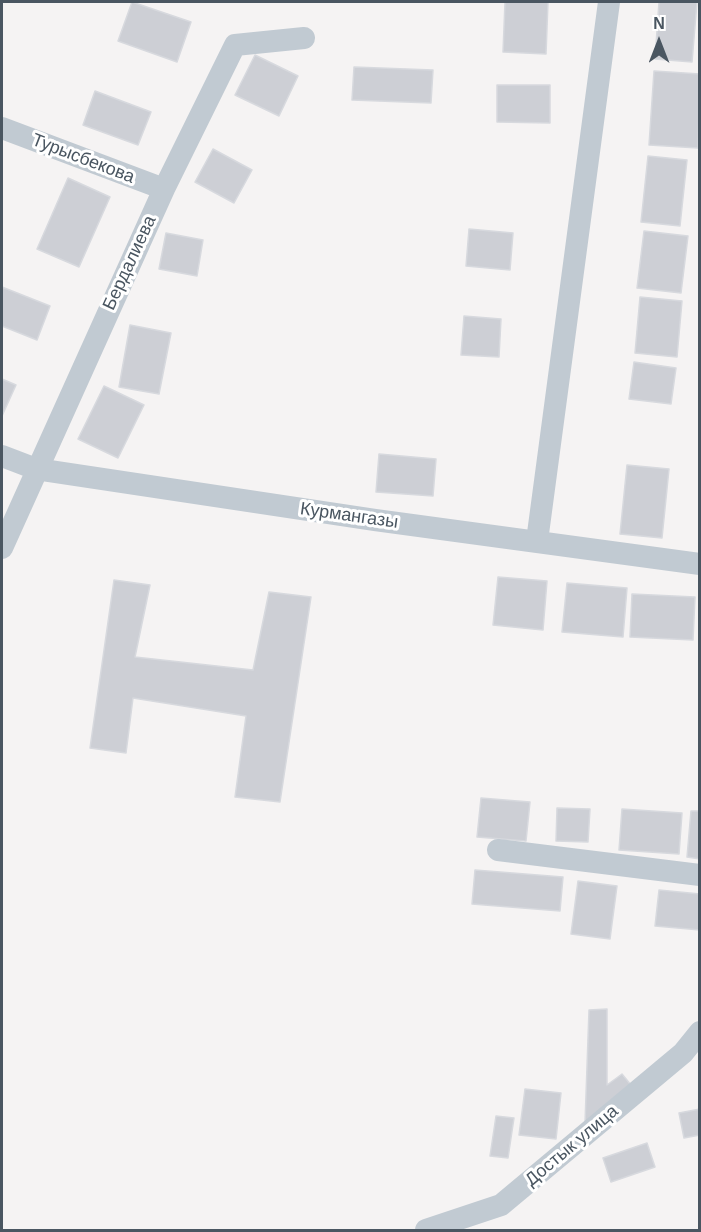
<!DOCTYPE html>
<html>
<head>
<meta charset="utf-8">
<style>
  body { margin:0 }
  #map { position:relative; width:701px; height:1232px; overflow:hidden; background:#f5f3f3; font-family:Arial,sans-serif }
  canvas { display:block }
  .frame { position:absolute; inset:0; border:3px solid #4a5661; pointer-events:none }
  .north { position:absolute; left:629px; top:12px; width:60px; height:60px; -webkit-text-stroke:4px #fff; paint-order:stroke; rotate:0deg; font-size:16px; font-weight:700; line-height:24px; text-align:center; color:#4a5661 }
  .north::after { content:''; display:block; margin:auto; width:21px; height:27px; background:#4a5661; clip-path:polygon(50% 0,100% 100%,50% 72%,0 100%) }
</style>
</head>
<body>
<div id="map">
<canvas width="701" height="1232"></canvas>
<div class="frame"></div>
<div class="north">N</div>
</div>
<script>
const c = document.querySelector('canvas').getContext('2d');
c.lineJoin = 'round';
function paint(path, color) { c.fillStyle = color; c.fill(path, 'evenodd'); }
function strokePath(path, color, width, dash) { c.strokeStyle = color; c.lineWidth = width; c.lineCap = dash ? 'butt' : 'round'; c.setLineDash(dash || []); c.stroke(path); }
function write(font, color, halo, rows, align = 'center') {
  c.font = font + ' Arial,sans-serif'; c.lineWidth = 6; c.setLineDash([]); c.textBaseline = 'middle'; c.strokeStyle = halo; c.fillStyle = color; for (const [text, x, y, turn = 0] of rows) {
    c.save(); c.translate(x, y); c.rotate((+turn || 0) * Math.PI / 180); c.textAlign = isNaN(turn) ? turn : align; if (halo) c.strokeText(text, 0, 0); c.fillText(text, 0, 0); c.restore();
  }
}
const building = new Path2D(`
  M132 2 191 22 177 62 118 41Z
  M505 2H548L546 54 503 52Z
  M659 2H697L692 62 655 59Z
  M255 55 298 76 279 116 235 95Z
  M354 67 433 70 431 103 352 100Z
  M654 71 700 74 698 148 649 145Z
  M497 85H550V123L497 122Z
  M95 91 151 112 138 145 83 125Z
  M213 149 252 170 234 203 195 182Z
  M648 156 687 160 680 226 641 222Z
  M68 178 110 197 79 267 37 249Z
  M469 229 513 233 510 270 466 266Z
  M644 231 688 236 681 293 637 288Z
  M166 233 203 240 197 276 159 269Z
  M2 287 50 306 37 340 2 326Z
  M640 297 682 301 677 357 635 353Z
  M464 316 501 319 499 357 461 355Z
  M130 325 171 333 159 394 119 387Z
  M634 362 676 368 671 404 629 399Z
  M2 379 16 385 2 416Z
  M104 386 144 405 118 458 78 439Z
  M379 454 436 459 433 496 376 492Z
  M627 465 669 469 662 538 620 534Z
  M498 577 547 581 543 630 493 625Z
  M114 580 150 585 135 657 253 670 269 592 311 597 280 802 235 797 246 716 133 698 126 753 90 748Z
  M567 583 627 588 623 637 562 632Z
  M632 594 695 597 693 640 630 637Z
  M481 798 530 802 526 841 477 837Z
  M557 808 590 809 588 842 556 841Z
  M622 809 682 813 679 854 619 850Z
  M691 811H700V859L687 857Z
  M475 870 563 877 560 911 472 904Z
  M578 881 617 886 610 939 571 934Z
  M659 890 700 894V930L655 926Z
  M607 1009V1085L622 1074 631 1085 585 1123 589 1010Z
  M525 1089 561 1093 556 1139 519 1135Z
  M700 1109V1135L684 1138 679 1113Z
  M496 1116 514 1118 508 1158 490 1156Z
  M647 1143 655 1167 611 1182 603 1158Z`);
const minor = new Path2D(`
  M2 128 164 189
  M2 456 36 469 375 520 700 564
  M537 541 609 2
  M2 548 164 189 235 45 304 38
  M498 850 700 875
  M426 1230 501 1205 683 1053 700 1032`);
const streetNames = [
  ["Турысбекова",83,159,21],
  ["Бердалиева",130,263,-65],
  ["Курмангазы",349,516,8],
  ["Достык улица",572,1146,-40]
];
paint(building, '#cdcfd5');
strokePath(building, '#d7d9de', 1.5);
strokePath(minor, '#c1cad2', 22);
write('18px', '#4a5661', '#fff', streetNames);
</script>
</body>
</html>
